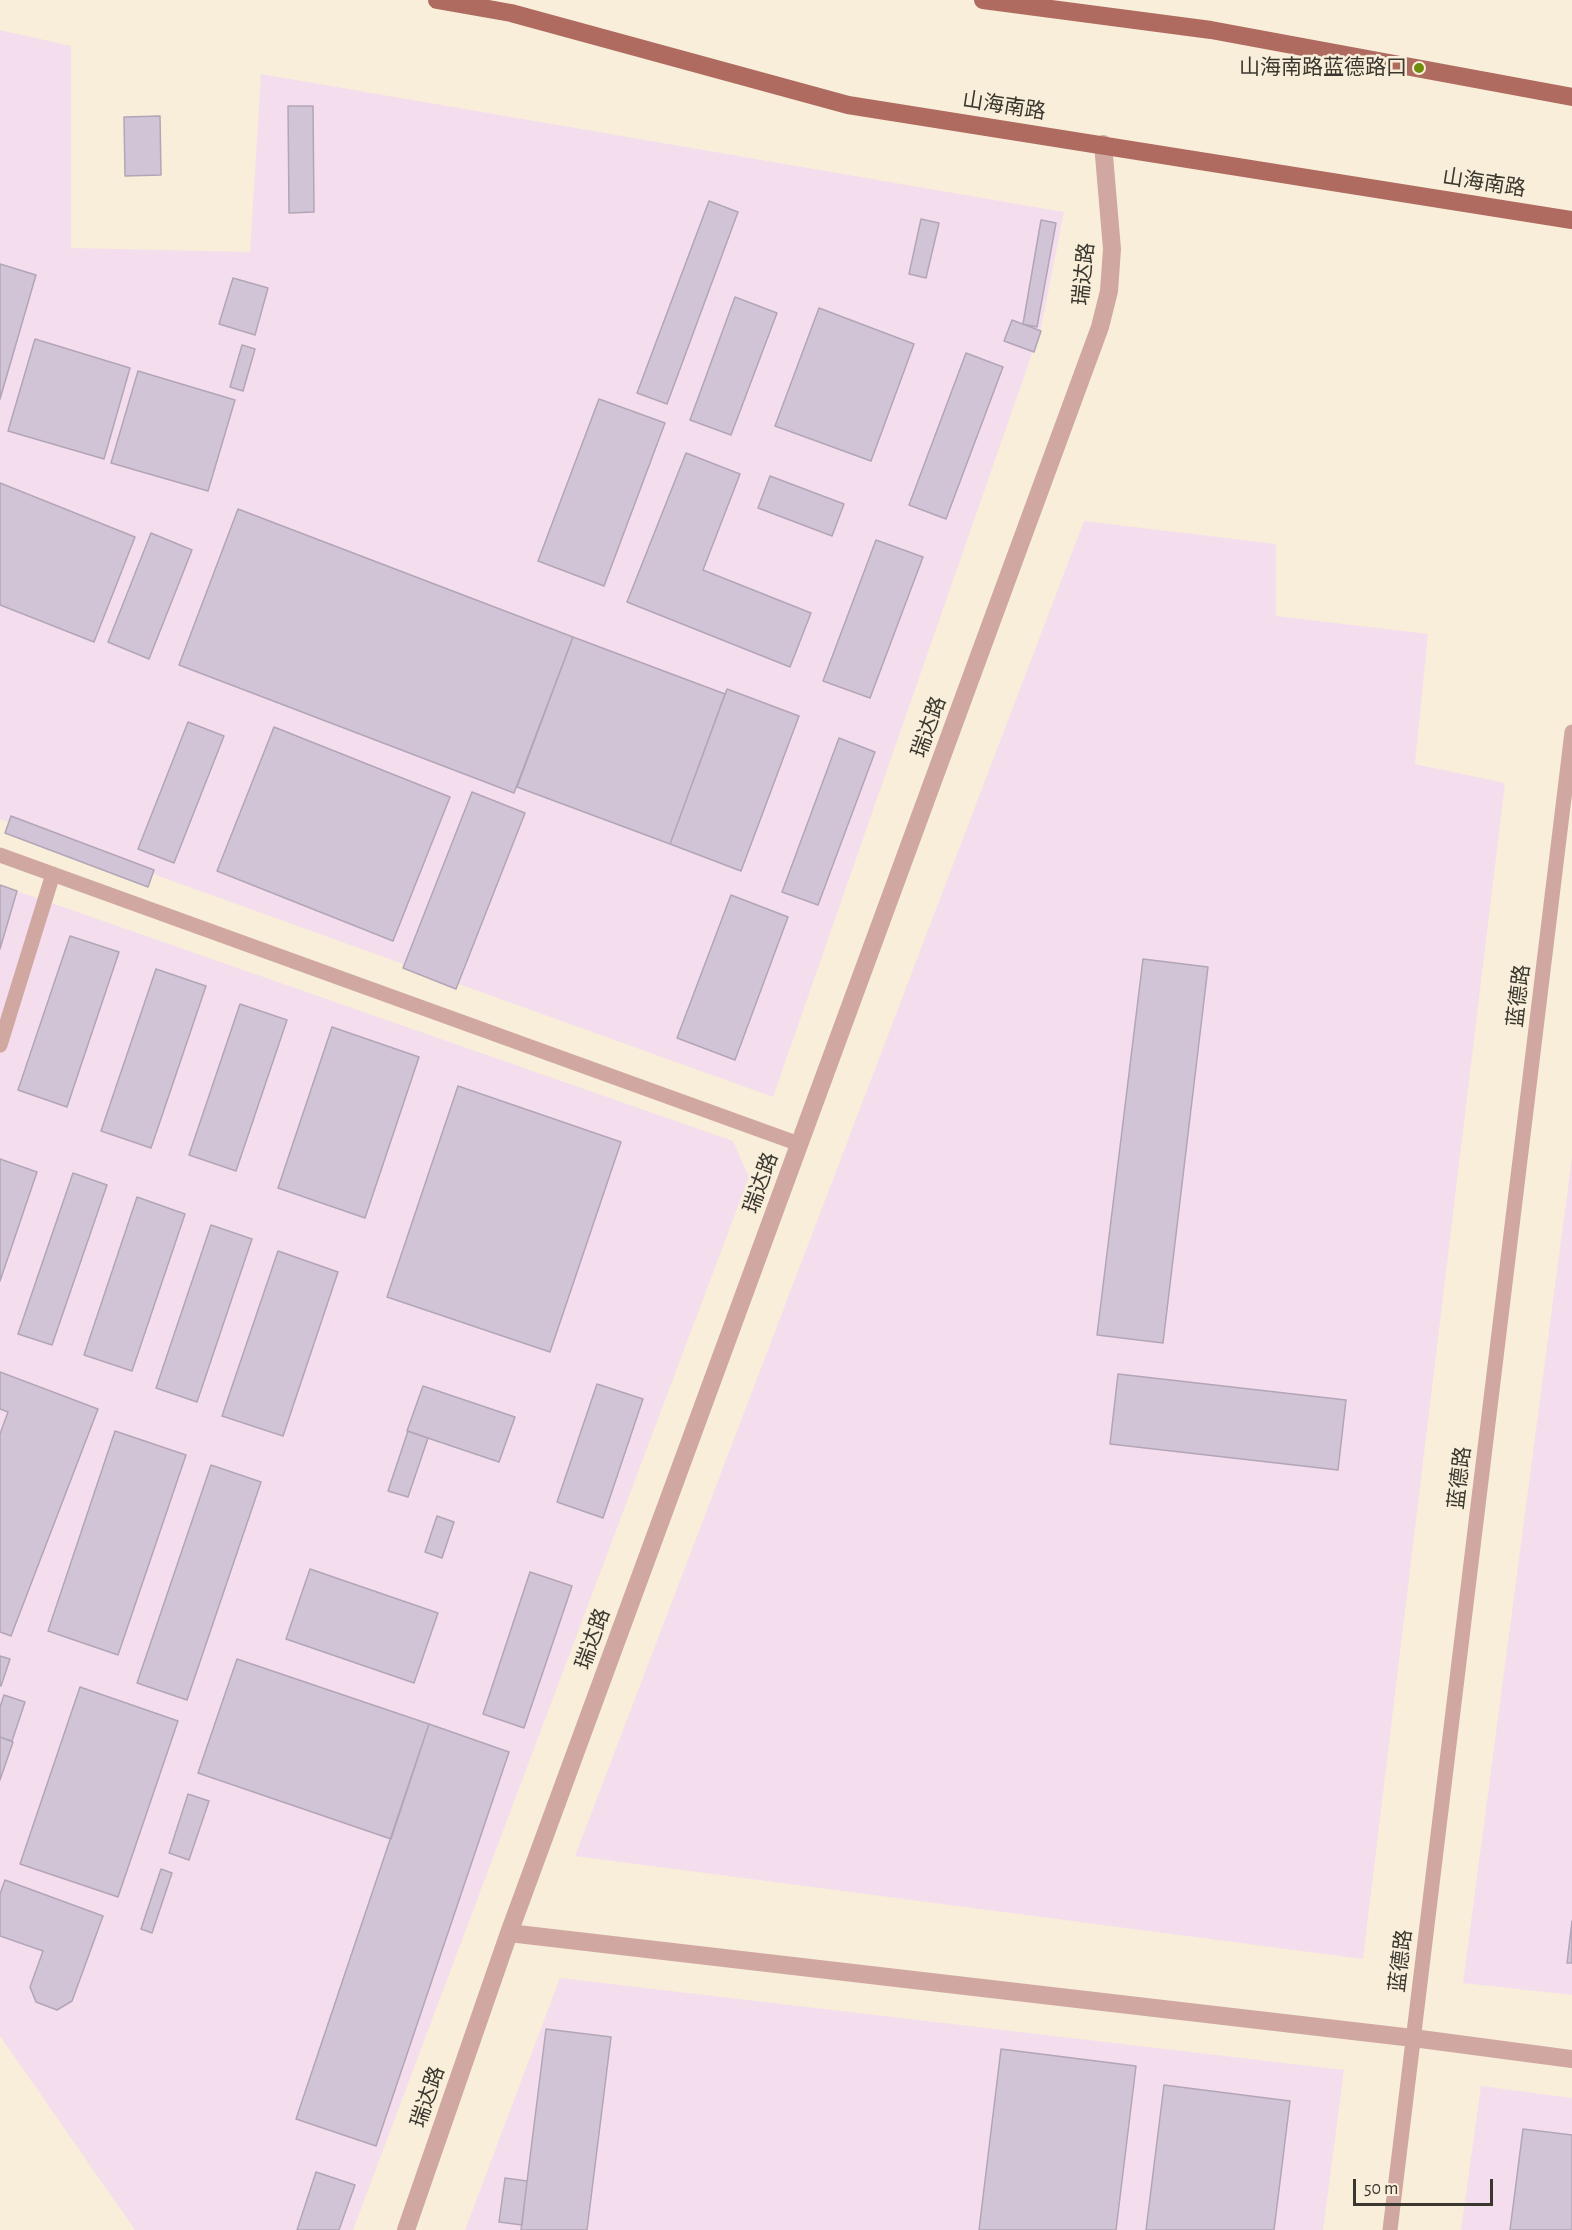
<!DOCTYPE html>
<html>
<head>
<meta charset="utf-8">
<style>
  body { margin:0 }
  #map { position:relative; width:1572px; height:2230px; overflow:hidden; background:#f8eeda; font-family:"Alegreya Sans",sans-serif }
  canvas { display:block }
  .scale { position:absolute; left:1353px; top:2179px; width:140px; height:27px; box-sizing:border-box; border:3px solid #3a372f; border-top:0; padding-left:8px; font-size:18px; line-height:21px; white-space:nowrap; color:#3a372f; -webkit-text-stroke:4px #f8eeda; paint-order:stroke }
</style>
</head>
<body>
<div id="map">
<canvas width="1572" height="2230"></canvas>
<div class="scale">50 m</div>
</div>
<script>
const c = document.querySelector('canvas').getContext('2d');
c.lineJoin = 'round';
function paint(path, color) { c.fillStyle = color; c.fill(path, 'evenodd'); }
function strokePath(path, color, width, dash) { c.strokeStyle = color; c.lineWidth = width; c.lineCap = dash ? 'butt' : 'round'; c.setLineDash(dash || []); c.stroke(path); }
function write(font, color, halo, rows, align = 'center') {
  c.font = font + ' "Alegreya Sans","Noto Sans SC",sans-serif'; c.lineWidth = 5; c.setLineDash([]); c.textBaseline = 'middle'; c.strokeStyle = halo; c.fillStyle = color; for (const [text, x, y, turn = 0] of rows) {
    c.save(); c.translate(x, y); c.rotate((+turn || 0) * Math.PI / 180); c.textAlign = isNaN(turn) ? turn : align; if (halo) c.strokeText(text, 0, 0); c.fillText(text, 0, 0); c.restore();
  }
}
const industrial = new Path2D(`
  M0 30 71 46V248L250 252 261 74 1064 212 1041 328 773 1097 0 819Z
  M1084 521 1276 544V616L1428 634 1415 764 1505 783 1363 1959 575 1856Z
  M0 885 733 1141 749 1177 353 2230H135L0 2036Z
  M1572 1157V1995L1463 1983Z
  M560 1978 1344 2070 1323 2230H465Z
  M1481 2086 1572 2098V2230H1461Z`);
const building = new Path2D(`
  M288 106H313L314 212 289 213Z
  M160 116 161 175 125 176 124 117Z
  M709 201 738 212 667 404 637 393Z
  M921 219 939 223 926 278 909 274Z
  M1041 220 1056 223 1037 327 1023 324Z
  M0 264 36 275 0 399Z
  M233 278 268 288 255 335 219 324Z
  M735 297 777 313 731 435 690 420Z
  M819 308 914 344 871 461 775 426Z
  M1012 320 1041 331 1034 352 1004 341Z
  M35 339 130 368 104 459 8 431Z
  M242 345 255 349 243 391 230 387Z
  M966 353 1003 367 946 519 909 505Z
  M138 371 235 400 208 491 111 463Z
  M599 399 665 423 604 586 538 561Z
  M686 453 740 474 703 570 811 613 790 667 627 602Z
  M770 476 844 504 832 536 758 508Z
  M0 483 135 537 94 642 0 605Z
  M238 509 573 637 514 793 179 665Z
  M151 533 192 550 149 659 108 642Z
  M876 540 923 557 870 698 823 681Z
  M573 637 725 694 670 844 517 787Z
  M727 689 799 716 741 871 670 844Z
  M188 722 224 736 174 863 138 849Z
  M274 727 450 797 393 941 217 871Z
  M839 738 875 752 818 905 782 892Z
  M472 792 525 813 456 989 403 968Z
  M11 816 154 870 148 887 5 833Z
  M0 885 17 891 0 949Z
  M731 895 788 917 735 1060 677 1038Z
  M70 936 119 952 67 1107 18 1090Z
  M1143 959 1208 967 1163 1343 1097 1335Z
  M156 969 206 986 151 1148 101 1131Z
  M240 1004 287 1020 236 1171 189 1155Z
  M332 1027 419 1057 365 1218 278 1188Z
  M458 1086 621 1142 550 1352 387 1297Z
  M0 1159 37 1172 0 1281Z
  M73 1173 107 1185 52 1345 18 1334Z
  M137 1197 185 1214 132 1371 84 1355Z
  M211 1225 252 1239 197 1402 156 1388Z
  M278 1251 338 1272 283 1436 222 1416Z
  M0 1372 98 1409 11 1636 0 1632V1434L8 1412 0 1409Z
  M1118 1374 1346 1400 1338 1470 1110 1444Z
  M597 1384 643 1399 603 1518 557 1502Z
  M423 1386 515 1417 499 1462 407 1431Z
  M115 1431 186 1455 118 1655 48 1631Z
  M408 1431 428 1438 408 1497 388 1491Z
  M211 1465 261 1482 187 1700 137 1683Z
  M437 1516 454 1522 442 1558 425 1552Z
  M310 1569 438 1613 414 1683 286 1639Z
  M530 1572 572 1586 524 1728 483 1714Z
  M0 1656 10 1659 1 1686 0 1685Z
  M237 1659 429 1724 391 1839 198 1773Z
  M80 1687 178 1721 118 1897 20 1864Z
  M4 1695 25 1702 12 1741 0 1737V1707Z
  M429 1724 509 1752 376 2146 296 2119Z
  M0 1737 13 1742 0 1780Z
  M188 1794 209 1801 189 1860 169 1853Z
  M161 1869 172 1873 152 1933 141 1929Z
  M5 1880 103 1916 72 2001 57 2010 36 2002 30 1987 43 1951 0 1936V1894Z
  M1572 1921V1963H1567Z
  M546 2029 611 2037 587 2230H521Z
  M1001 2049 1136 2066 1116 2230H979Z
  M1164 2085 1290 2101 1274 2230H1146Z
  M1523 2129 1572 2135V2230H1510Z
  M316 2172 355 2185 339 2230H297Z
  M505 2178 527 2181 522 2225 499 2222Z`);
const minor = new Path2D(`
  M0 855 799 1144
  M0 1045 53 874
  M1390 2230 1572 732`);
const tertiary = new Path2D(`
  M509 1933 1413 2038 1572 2059
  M406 2230 509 1933 1100 327 1109 291 1112 249 1103 144`);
const primary = new Path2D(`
  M437 0 511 13 848 105 1572 220
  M983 0 1211 30 1572 97`);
const markers = [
  [1419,68,6,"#6f8d0c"]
];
const poiNames = [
  ["山海南路蓝德路口",1407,68]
];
const streetNames = [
  ["山海南路",1004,106,9],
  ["山海南路",1484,183,9],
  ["瑞达路",1084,274,-84],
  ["瑞达路",929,727,-70],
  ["蓝德路",1519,996,-83],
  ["瑞达路",761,1183,-70],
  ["蓝德路",1460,1478,-83],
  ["瑞达路",593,1639,-70],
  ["蓝德路",1401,1961,-83],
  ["瑞达路",428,2097,-71]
];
paint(industrial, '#f4deed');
paint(building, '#d1c4d6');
strokePath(building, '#b2a5b7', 1.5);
strokePath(minor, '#d0a8a1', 15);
strokePath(tertiary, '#d0a8a1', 18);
strokePath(primary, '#b06b60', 18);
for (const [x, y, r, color] of markers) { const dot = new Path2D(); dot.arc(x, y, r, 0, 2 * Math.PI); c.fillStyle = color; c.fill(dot); strokePath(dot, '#f8eeda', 2); }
write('21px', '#3a372f', '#f8eeda', poiNames, 'right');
write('21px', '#3a372f', '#f8eeda', streetNames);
</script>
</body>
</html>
